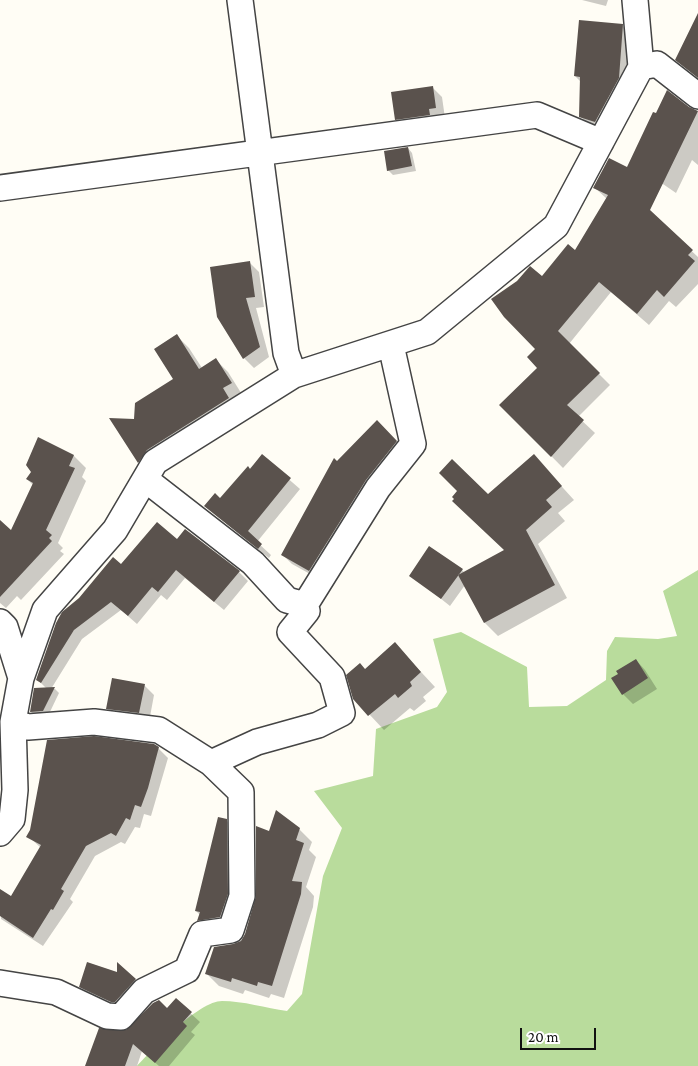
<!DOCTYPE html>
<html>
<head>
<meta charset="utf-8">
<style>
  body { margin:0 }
  #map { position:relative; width:698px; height:1066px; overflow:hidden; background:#fffdf5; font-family:"Crimson Pro",serif }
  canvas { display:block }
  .scale { position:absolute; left:520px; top:1028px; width:76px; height:22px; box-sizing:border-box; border:2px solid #111; border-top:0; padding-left:6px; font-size:15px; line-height:18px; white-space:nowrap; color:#111; -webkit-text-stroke:4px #fff; paint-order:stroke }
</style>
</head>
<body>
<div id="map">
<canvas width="698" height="1066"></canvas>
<div class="scale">20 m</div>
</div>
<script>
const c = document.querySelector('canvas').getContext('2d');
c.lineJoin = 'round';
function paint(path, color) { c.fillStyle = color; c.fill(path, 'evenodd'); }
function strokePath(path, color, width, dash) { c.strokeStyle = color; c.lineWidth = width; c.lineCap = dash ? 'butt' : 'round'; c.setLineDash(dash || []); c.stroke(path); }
const forest = new Path2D(`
  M698 570V1066H137C153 1049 199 1001 222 1001 243 1001 266 1008 287 1011L302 994 323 876 342 828 314 791 373 776 376 729 437 707 447 692 433 639 461 632 527 667 529 707 567 706 606 680 607 651 615 637 658 639 677 636 663 591Z`);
const shadow = new Path2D(`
  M582 0H608L606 6Z
  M622 25 632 35 628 88 605 131 590 126 580 116 581 82 575 76Z
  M432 87 442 97 445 118 407 129 397 119Z
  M695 111H698V165L692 160 676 193 644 171Z
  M408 148 412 153 416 171 393 175 388 170Z
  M604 169 698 257V284L676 307 669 301 649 325 611 292 569 344 610 385 578 417 595 433 563 468 501 405 539 368 537 349 543 277 576 252 607 199 594 187Z
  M249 262 259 272 264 307 256 308 269 357 254 368 244 358 218 317Z
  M177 336 189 348 202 368 216 360 228 372 243 396 150 474 139 462 111 420H135L174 380Z
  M377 422 406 451 319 579 292 564 283 555 337 462Z
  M39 439 74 456 86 468 82 477 86 481 58 543 63 548 60 551 64 554 21 600 17 596 6 608 0 603V525L12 532 33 485 27 479 32 472Z
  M262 456 300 489 257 542 271 555 269 558 205 506 220 499Z
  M534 456 574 500 558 513 565 521 538 544 567 598 498 636 485 623 465 585 450 606 411 575 462 570 465 573 506 551 488 495Z
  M177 541 239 572 248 581 224 610 185 578 167 600 161 595 137 624 121 610 82 639 51 689H55L59 693 48 716 36 717 31 712 35 689H47L37 679 122 566Z
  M395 644 435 687 423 697 426 701 414 711 410 708 384 730 354 698Z
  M636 660 645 670 657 689 633 704 623 694 619 674Z
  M144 685 154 695 149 722 117 718 107 709Z
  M158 748 168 758 151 816 144 814 140 828 135 827 125 844 121 842 95 856 70 899 73 902 43 946 1 919 0 897 12 898 41 848 28 836Z
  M226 820 236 830 230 927 208 930 199 921 200 915 196 911Z
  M299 829 312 842 309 850 316 857 306 887 314 896 313 907 284 998 271 994 269 998 245 990 243 994 219 986 207 974 246 935 258 896 270 833Z
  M118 965 140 985 120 1006 85 991 80 987 118 974Z
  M176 1000 200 1022 191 1032 195 1035 169 1066H159L142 1051 137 1066H86L127 1031 168 1009Z`);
const building = new Path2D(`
  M698 13V78L675 60Z
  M579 20 623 24 619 78 595 122 579 117 580 77 574 76Z
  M433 86 436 108 429 109 430 115 395 120 391 92Z
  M667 90 689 107 698 111 650 210 693 250 688 255 695 261 664 297 657 290 637 314 599 282 558 331 600 373 567 405 584 420 551 457 499 405 537 368 527 357 535 349 504 317 491 299 517 281 530 266 542 276 568 244 575 250 608 195 593 188 609 158 627 167 653 112 656 113Z
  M408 147 412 166 387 171 384 151Z
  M250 261 255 297 246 298 260 347 243 359 217 317 210 267Z
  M177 334 199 369 216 358 232 383 223 388 229 398 147 450 138 463 109 418 134 419 135 403 173 379 154 349Z
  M377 420 397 441 366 480 309 571 281 555 334 458 337 461Z
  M38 437 74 455 69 466 75 468 46 530 52 535 49 538 52 541 0 597V520L11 530 33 483 26 479 31 472 26 465Z
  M262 454 291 478 248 531 262 544 258 549 204 506 215 493 220 498 248 466 250 469Z
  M534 454 562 486 546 500 552 507 526 530 555 585 484 623 458 575 504 550 452 501 454 499 452 497 457 491 439 473 452 459 488 494Z
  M157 522 177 539 185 529 240 571 214 602 176 570 158 592 152 587 128 616 111 602 74 630 41 683 36 680 56 623 62 612 79 598 113 557 121 564Z
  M429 546 463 569 441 599 409 576Z
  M395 642 421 672 410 682 412 686 398 698 395 694 368 716 353 699 346 675 360 663 365 669Z
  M636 659 648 678 622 695 611 678 618 674 616 671Z
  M112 678 145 684 139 713 106 709Z
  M55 687 43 711 30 712 34 688Z
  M94 736 154 744 159 747 148 788 141 807 135 805 130 820 126 818 116 836 111 833 86 846 61 889 64 891 53 910 51 909 33 938 0 916V889L11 896 41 845 26 837 30 830 47 740Z
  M276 810 300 828 296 840 304 843 292 881 302 882 301 894 272 986 258 982 257 986 232 978 231 982 205 974 214 947 233 944 241 941 245 934 256 896V826L269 831Z
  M218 817 227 819 228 894 220 917 197 921 200 912 195 911Z
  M87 962 117 972V962L136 979 115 1002H111L79 987Z
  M176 998 192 1012 183 1022 187 1026 155 1063 133 1044 125 1066H85L99 1028 126 1030 153 1003 159 1000 167 1008Z`);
const minor = new Path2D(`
  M240 0 286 353 294 375
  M641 67 657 64 698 96
  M0 188 537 115 601 142
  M145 479 253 563 287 600 305 605 378 488 413 444 391 345
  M0 622 5 627 21 678
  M211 763 257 742 318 725 342 713 332 677 290 632 307 611 305 605
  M0 833 12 819 15 790 13 722 21 678 45 610 115 530 155 462 294 375 427 332 556 226 641 67 635 0
  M0 983 56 992 107 1016 121 1017 144 991 187 970 202 934 231 930 242 896 241 792 211 763 159 730 94 722 28 727 13 722`);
paint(forest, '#b9dc9c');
paint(shadow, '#0003');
paint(building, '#5a524d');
strokePath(minor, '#444', 28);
strokePath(minor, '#fff', 25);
</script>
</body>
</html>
